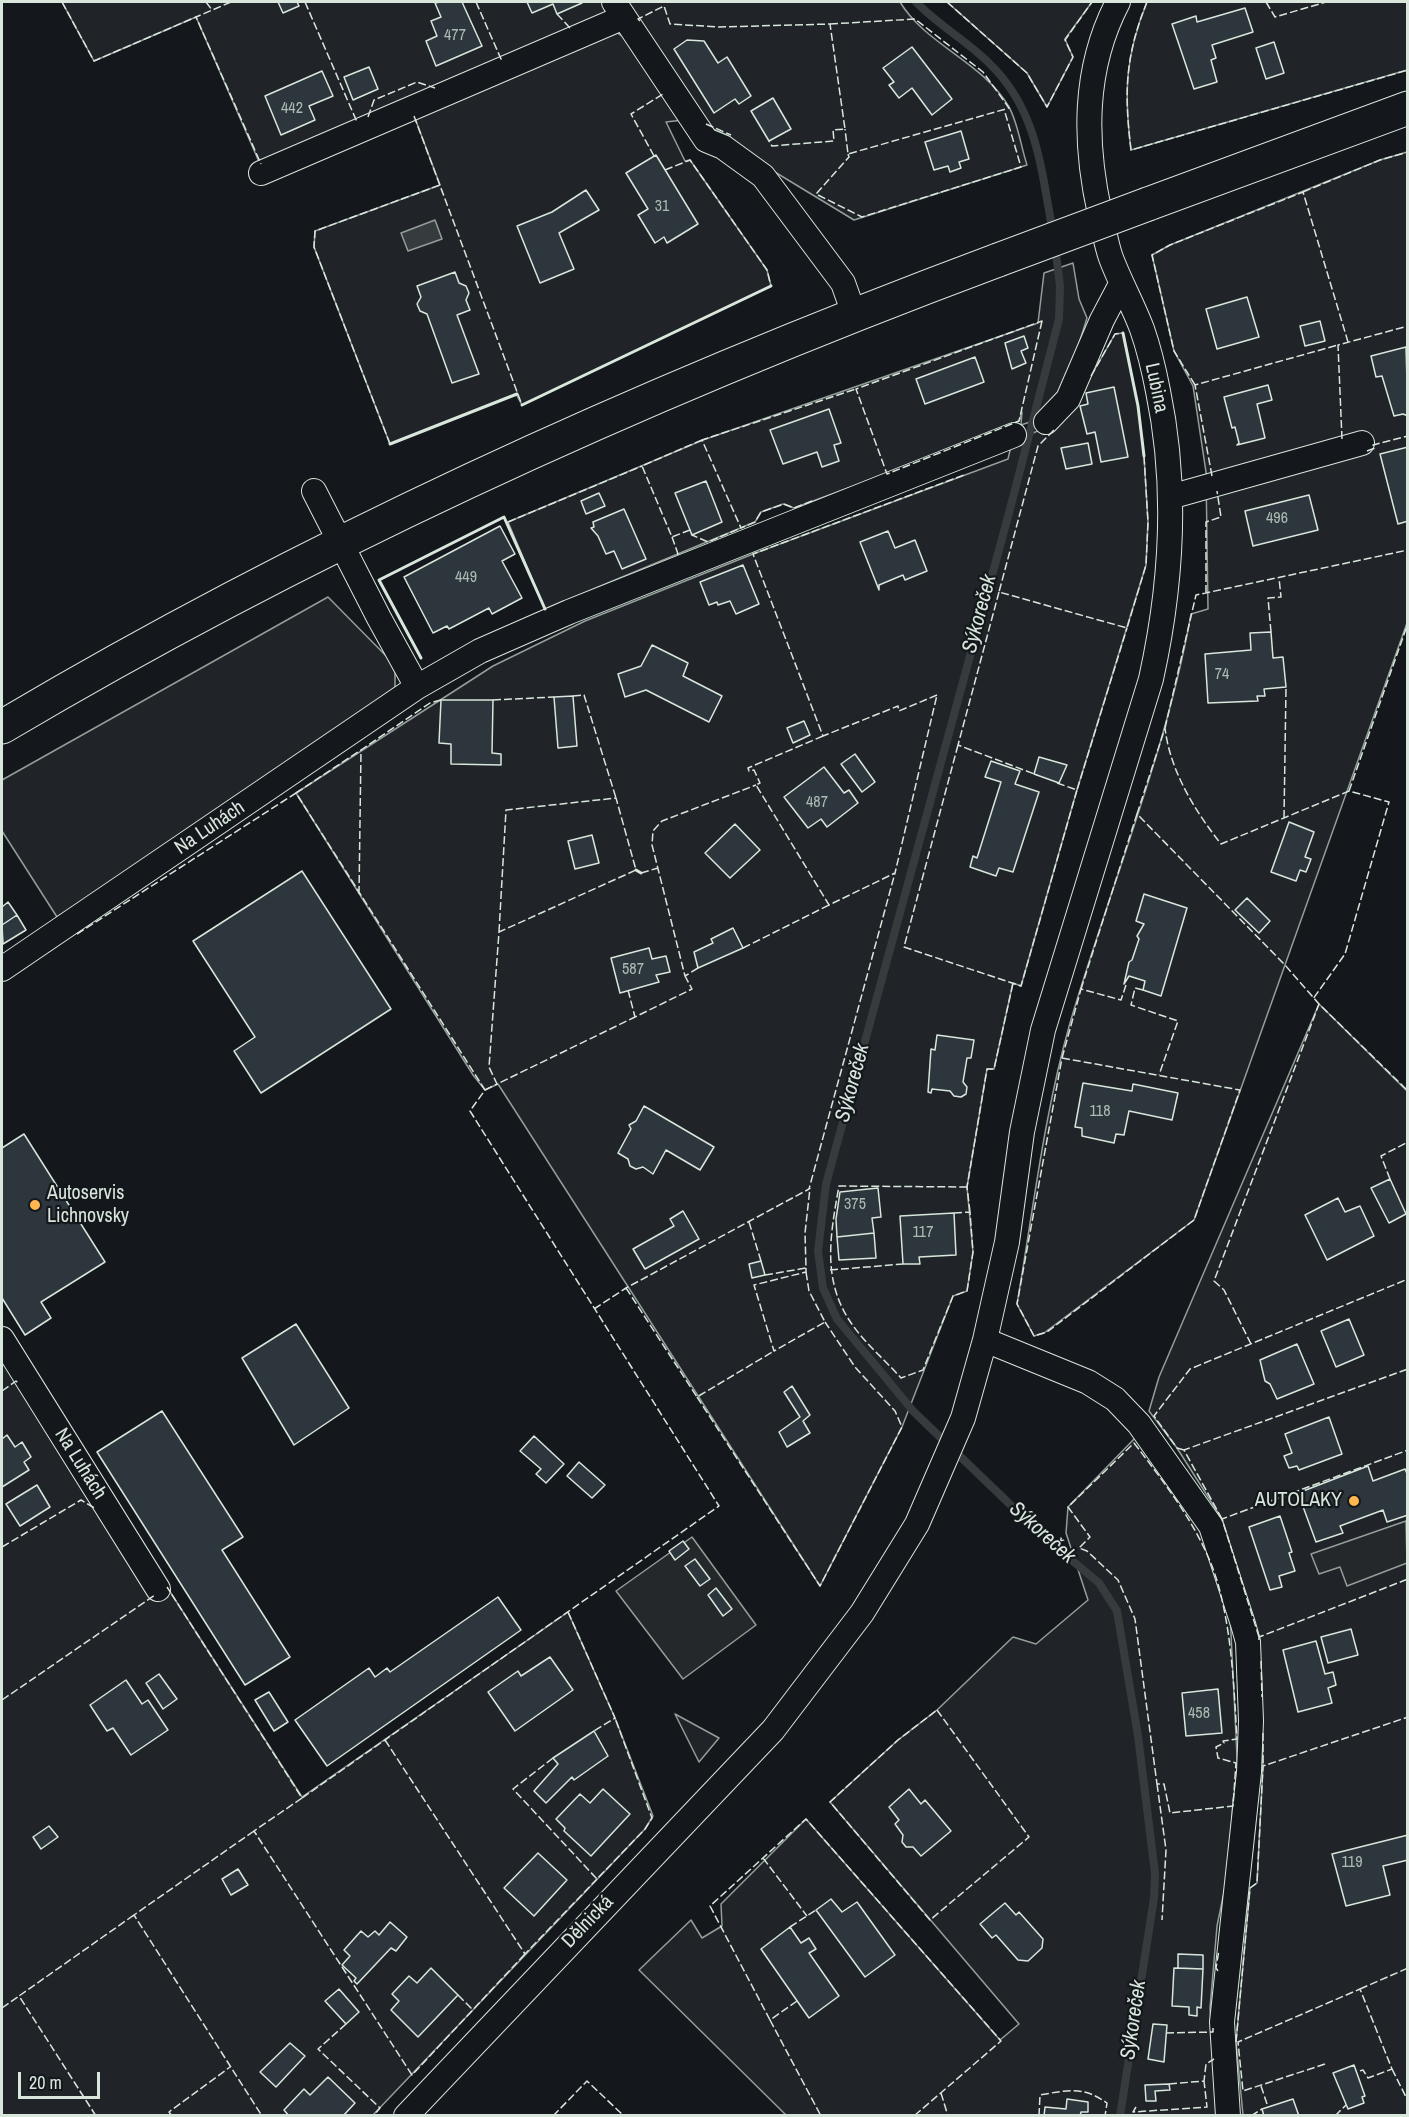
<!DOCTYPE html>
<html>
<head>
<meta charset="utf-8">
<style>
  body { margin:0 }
  #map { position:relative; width:1409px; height:2117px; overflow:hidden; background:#14181c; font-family:"Archivo Narrow",sans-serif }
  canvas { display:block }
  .frame { position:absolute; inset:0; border:3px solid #d8e6dc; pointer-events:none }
  .scale { position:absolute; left:18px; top:2072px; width:82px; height:27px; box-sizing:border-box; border:3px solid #d8e6dc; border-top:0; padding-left:8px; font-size:18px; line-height:21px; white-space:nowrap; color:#d8e6dc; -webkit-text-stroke:4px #14181c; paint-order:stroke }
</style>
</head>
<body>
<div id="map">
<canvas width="1409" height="2117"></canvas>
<div class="frame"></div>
<div class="scale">20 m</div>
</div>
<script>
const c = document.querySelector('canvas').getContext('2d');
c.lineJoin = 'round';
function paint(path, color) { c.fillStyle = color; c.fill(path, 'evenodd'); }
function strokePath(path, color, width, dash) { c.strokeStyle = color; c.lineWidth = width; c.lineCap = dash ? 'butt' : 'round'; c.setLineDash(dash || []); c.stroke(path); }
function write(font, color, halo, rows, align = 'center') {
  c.font = font + ' "Archivo Narrow",sans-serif'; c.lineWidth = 4.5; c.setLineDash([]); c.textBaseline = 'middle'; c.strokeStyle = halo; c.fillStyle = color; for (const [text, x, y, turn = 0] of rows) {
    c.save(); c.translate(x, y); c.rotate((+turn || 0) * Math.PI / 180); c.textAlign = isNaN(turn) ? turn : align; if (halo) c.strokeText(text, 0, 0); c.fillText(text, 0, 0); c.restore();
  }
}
const green = new Path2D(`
  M62 2H605L611 11 260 164 196 17 94 61Z
  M621 2H900C926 45 983 62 1009 107 1018 123 1021 147 1027 165L854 220 760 163 729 136 704 125Z
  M947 2H1092L1065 39 1073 57 1047 107 1027 73Z
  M1147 2H1407V70L1131 150C1124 93 1125 56 1147 2Z
  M613 30 627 39 683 120 666 122 685 161 690 160 767 270 771 286 522 405 516 394 390 444 314 247 315 231 440 185 413 113Z
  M1407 152V623L1194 1220 1044 1333 1034 1336 1017 1304C1033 1211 1044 1114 1070 1023 1110 887 1166 754 1191 614L1208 609 1206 472 1193 386 1174 351 1152 255 1170 245 1380 160Z
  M1073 263 1079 299 1087 318 1065 388 1045 417 1021 425 1022 412 1019 421C946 454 869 480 794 508L783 504 761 512 755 522 545 609 508 522 703 440 1038 323 1044 273Z
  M1123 333 1138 406 1144 456 1148 522 1146 565 1076 793 1021 986 1013 983 994 1069H987L967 1187 973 1252 967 1291 953 1296 902 1427 820 1586 498 1084 485 1090 473 1075 296 793 493 666 585 621 753 554 1008 459 1012 442 1047 427 1083 390 1115 334Z
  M328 597 395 665V696L284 774 57 917 2 831V780Z
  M1319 1004 1407 1091V2115H1243L1236 2042 1250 1888 1257 1883 1263 1766 1259 1637 1222 1519 1177 1448 1149 1411 1159 1377Z
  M2 1358 167 1587 302 1797 568 1612 615 1718 653 1816 645 1829 373 2115H2Z
  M1136 1437 1205 1524 1230 1613 1238 1777 1233 1800 1229 1868 1217 1926 1210 2008 1217 2115H786L639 1970 691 1920 702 1938 722 1926 721 1904 806 1819 1000 2040 1019 2024 830 1802 898 1740 937 1710 1013 1637 1036 1644 1088 1600 1066 1533 1068 1507Z
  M675 1714 719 1738 699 1762Z`);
const parking = new Path2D(`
  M1406 1521 1407 1563 1347 1586 1340 1567 1319 1574 1311 1554Z
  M692 1537 756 1625 683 1679 616 1591Z`);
const water = new Path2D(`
  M435 220 442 239 408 251 401 233Z`);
const stream = new Path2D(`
  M916 2C938 25 967 41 990 64 1038 111 1041 170 1053 233
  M1055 246 1060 286 1059 319 1009 513 826 1184 818 1251 823 1288 837 1319 914 1412 1045 1538 1099 1583 1117 1611 1138 1736 1155 1873 1154 1898 1120 2116`);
const building = new Path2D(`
  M278 2H297L299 6 283 13Z
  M440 2H462L482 46 436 66 426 41 437 36 431 21 441 17 435 3Z
  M527 2H582V3L557 14 553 4 532 13Z
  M1245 8 1253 32 1212 45 1216 58 1211 60 1217 82 1194 89 1172 24 1196 16 1197 22Z
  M687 40 704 41 718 63 727 57 751 96 739 104 735 99 714 113 674 49Z
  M1274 42 1284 73 1266 79 1256 48Z
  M912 47 952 99 932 115 912 88 899 98 889 85 894 82 883 68Z
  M369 67 378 89 353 100 344 77Z
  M322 71 333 96 309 106 315 120 281 135 265 96Z
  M773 98 791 129 769 141 751 111Z
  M961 131 969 159 959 162 961 168 950 172 948 166 934 170 925 142Z
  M656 155 698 224 667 243 664 237 655 243 638 215 648 209 626 173Z
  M586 190 599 210 559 233 574 269 540 283 517 226 552 212Z
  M455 272 459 283 466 286 469 293 466 300 470 310 457 315 479 374 452 383 427 314 420 311 417 304 421 297 417 286Z
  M1247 297 1259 337 1217 349 1206 309Z
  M1320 321 1325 341 1305 346 1300 326Z
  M1024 336 1028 348 1021 351 1026 363 1012 369 1005 343Z
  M1406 347 1408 416 1403 414 1394 416 1382 376 1376 377 1371 356Z
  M975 357 984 382 925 404 916 379Z
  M1268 385 1272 400 1257 404 1265 438 1237 445 1239 443 1235 427 1232 428 1224 397Z
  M1114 387 1128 457 1101 462 1095 432 1087 434 1080 406 1088 404 1086 393Z
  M829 409 841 443 834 445 839 461 822 467 817 452 783 464 770 430Z
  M1088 443 1092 464 1066 469 1061 448Z
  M1408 447V521L1398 524 1380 454Z
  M706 481 722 522 692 535 675 493Z
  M599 493 605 506 586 514 581 501Z
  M1309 495 1318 530 1253 546 1245 511Z
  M624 509 646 559 622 569 614 551 606 554 598 536 591 528 594 527 593 522Z
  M500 526 515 554 502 561 522 598 492 614 489 608 449 629 447 626 433 633 404 577Z
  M888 531 895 548 915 540 927 571 905 580 903 575 879 585V590L860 542Z
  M743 565 759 604 736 614 730 601 718 605 717 602 709 605 700 582Z
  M1271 632 1273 658 1283 657 1286 687 1264 689 1265 696H1257L1258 701 1208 703 1205 654 1251 650 1250 633Z
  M652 645 688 663 683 676 722 696 709 722 646 690 625 697 618 674 641 666Z
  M573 696 577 746 558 748 554 697Z
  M441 700H493L492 753 501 754V765L451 764V744L439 743Z
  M804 721 810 735 793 743 787 728Z
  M855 754 875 782 862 792 841 764Z
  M1039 757 1067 765 1059 783 1034 774Z
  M991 761 1020 771 1015 784 1039 792 1013 872 999 868 996 876 970 867 973 856 977 858 1001 782 985 777Z
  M824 767 844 793 849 790 858 803 827 827 821 819 808 828 784 797Z
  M1289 822 1314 832 1305 857 1311 859 1306 872 1300 870 1296 881 1271 872Z
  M735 824 760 850 730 878 705 853Z
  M592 835 599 863 575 869 568 841Z
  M302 871 391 1009 261 1093 234 1051 255 1037 193 941Z
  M1144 894 1187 908 1161 996 1143 990 1145 981 1129 976 1124 984 1129 962 1132 960 1139 939 1137 936 1144 924 1136 921Z
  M1247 898 1270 921 1259 933 1235 910Z
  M8 902 17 915 2 925V907Z
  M17 915 26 930 3 944 2 925Z
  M733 928 743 948 698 968 694 952 713 943 711 939Z
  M649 948 652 959 666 956 670 972 656 975 659 982 620 993 611 958Z
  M937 1035 974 1040 971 1058H967L963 1082 967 1087 966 1094 961 1097 954 1096 950 1091 932 1089 931 1093 928 1092 931 1049 935 1050Z
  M1083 1083 1132 1091 1133 1084 1178 1093 1172 1120 1129 1111 1124 1135 1116 1134 1114 1143 1082 1136V1128L1075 1127Z
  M644 1106 714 1147 700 1170 666 1150 653 1174 643 1167 636 1169 630 1166 628 1159 618 1153 631 1129 629 1125 636 1121Z
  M24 1134 105 1262 41 1302 51 1318 25 1335 2 1298V1148Z
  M1390 1179 1406 1214 1389 1223 1371 1188Z
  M878 1188 881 1217 872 1218 874 1233 837 1237 836 1219 840 1192Z
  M1338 1198 1345 1212 1360 1206 1374 1236 1327 1260 1305 1215Z
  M683 1211 699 1239 645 1269 633 1249 674 1226 670 1219Z
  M954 1213 956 1255 919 1257 920 1264H903L900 1216Z
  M874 1233 876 1258 839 1260 837 1237Z
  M761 1261 765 1275 752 1278 749 1264Z
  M1349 1319 1364 1355 1336 1367 1321 1331Z
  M296 1324 349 1408 294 1445 242 1358Z
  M1297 1344 1314 1384 1277 1399 1270 1384 1265 1381 1260 1360Z
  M792 1386 810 1415 803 1421 810 1433 787 1447 779 1432 800 1417 784 1392Z
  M162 1411 243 1537 222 1550 290 1657 245 1685 97 1452Z
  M1329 1417 1342 1454 1299 1470 1297 1466 1289 1468 1284 1456 1292 1453 1285 1434Z
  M7 1435 15 1447 22 1442 31 1457 24 1462 29 1470 2 1487V1439Z
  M534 1436 564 1464 546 1483 536 1474 541 1469 520 1451Z
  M579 1462 605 1485 592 1498 567 1476Z
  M1368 1466 1373 1481 1405 1469 1408 1476V1515L1387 1522 1383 1510 1340 1526 1343 1533 1316 1542 1298 1493Z
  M37 1485 50 1507 20 1526 6 1504Z
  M1280 1516 1292 1552 1289 1553 1295 1571 1279 1576 1282 1587 1270 1590 1249 1527Z
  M683 1541 689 1549 675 1560 669 1551Z
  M695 1559 710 1579 700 1586 685 1566Z
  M716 1588 732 1609 723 1616 708 1595Z
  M498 1597 521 1630 327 1766 295 1720 369 1668 375 1677 387 1668 390 1672Z
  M1351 1629 1358 1655 1328 1663 1321 1637Z
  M1316 1641 1325 1674 1333 1672 1336 1685 1328 1688 1332 1703 1298 1712 1283 1650Z
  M550 1657 573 1690 515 1731 488 1692 518 1671 521 1676Z
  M159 1674 177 1699 163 1709 146 1683Z
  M126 1680 142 1704 148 1700 168 1730 131 1755 113 1728 107 1731 90 1705Z
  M1218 1689 1222 1733 1186 1736 1182 1693Z
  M269 1692 288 1722 274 1731 255 1700Z
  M594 1731 608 1756 574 1780 572 1777 546 1803 534 1791 558 1764 553 1758Z
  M603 1789 630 1814 591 1856 564 1831 565 1828 556 1819 580 1794 590 1803Z
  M909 1789 921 1804 925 1800 951 1831 921 1856 913 1847H906L902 1842 903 1835 895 1824 899 1820 889 1807Z
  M49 1826 58 1837 41 1849 33 1837Z
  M1408 1835V1860L1383 1866 1390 1895 1346 1906 1332 1854Z
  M538 1853 567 1880 534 1916 504 1888Z
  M238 1869 248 1885 231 1895 222 1879Z
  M831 1899 842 1912 857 1902 895 1955 865 1977 816 1910Z
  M1005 1903 1016 1915 1019 1912 1043 1939 1042 1948 1028 1961 1018 1960 996 1935 992 1938 980 1924Z
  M390 1922 407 1937 396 1951 391 1948 357 1984 354 1981 356 1978 342 1965 350 1956 344 1950 361 1931 368 1937 375 1931 379 1935Z
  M790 1927 801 1943 809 1938 816 1949 809 1953 839 1996 809 2018 761 1949Z
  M1178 1954 1203 1955V1969L1178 1968Z
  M431 1968 458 1995 418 2037 391 2010 399 2001 392 1994 409 1976 417 1983Z
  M1174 1968 1203 1969 1201 2008 1197 2007V2016L1189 2015V2007L1172 2006Z
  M339 1989 359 2012 346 2024 325 2001Z
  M1153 2024 1167 2025 1164 2062 1148 2059Z
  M290 2043 305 2056 276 2087 260 2072Z
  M1354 2065 1365 2096 1362 2097 1364 2103 1348 2109 1333 2073Z
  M328 2077 355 2103 343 2116H289L284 2110 304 2089 310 2095Z
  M1169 2084 1170 2090 1155 2091 1156 2101H1146L1145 2085Z
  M1067 2099 1088 2102V2112H1081L1080 2116H1044L1045 2107 1066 2109Z
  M1293 2099 1299 2116H1264L1262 2109Z`);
const street = new Path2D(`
  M614 2 706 140 723 147 763 176 843 283 854 314
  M261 173 624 17
  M1046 422 1068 399 1102 320 1121 284
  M314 491 379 618 417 687
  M1170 497 1362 443
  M2 969 417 687 480 651 569 612 1014 435
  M2 1339 158 1589
  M985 1340 1088 1382 1115 1399 1139 1424 1211 1526 1243 1624 1248 1642 1251 1721 1249 1772 1222 2022 1228 2116
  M406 2116 773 1730 862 1613 917 1524 963 1418 985 1340 1007 1242 1022 1132 1043 1030 1151 679C1172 584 1178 487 1158 391 1154 370 1149 349 1142 329 1133 305 1120 282 1111 258 1106 244 1104 229 1100 214 1084 142 1083 69 1118 2`);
const secondary = new Path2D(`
  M1148 204 1408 108
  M2 727C317 540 655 388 998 260`);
const secondaryBridge = new Path2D(`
  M998 260 1148 204`);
const fence = new Path2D(`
  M62 2 94 61 196 17
  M206 2 212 10
  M231 2 196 17 261 164
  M305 2 357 122
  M476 2 501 59 504 58
  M947 2 1027 73 1047 107 1073 57 1065 40 1092 2
  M1147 2C1125 56 1124 93 1131 150L1408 70
  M1266 2 1275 17 1326 2
  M557 14 571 29
  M640 21 638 19 664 6 670 24 719 27 830 24 845 129 833 130 834 141 772 146 769 141
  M830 24 915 19 983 72 1009 108 848 154 845 129
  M414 116 522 405
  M368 117 374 100 417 82 435 88
  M706 124 731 135
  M848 154 849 157 816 194 862 217 1021 167 1004 109
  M654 156 631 114 663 94
  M665 170 690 160 767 270 771 286
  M1303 192 1380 160 1408 152
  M1042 321 1019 421 887 474 856 389Z
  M1091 376 1115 334 1123 333
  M1195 385 1174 351 1152 255 1170 245 1303 192 1348 342
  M1054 430 1038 446 999 592 1127 628 1146 565 1148 522 1144 456
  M1342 439 1338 345 1408 326
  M702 440 642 466 672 537 690 530 692 535 708 542 741 528
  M390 444 314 247 315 231 440 185
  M1367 451 1375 448 1373 445 1408 436
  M1212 476 1195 385 1338 345
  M812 501 794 508 784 504 761 512 755 522 741 528 702 440 856 389
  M508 522 642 466
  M672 537 678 554 675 555
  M999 592 958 745 1037 775
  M1206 593V522L1221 517 1217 491
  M1271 632 1268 598 1281 597 1279 578
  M937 695 899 711 898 706 823 736 753 554 964 475
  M573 696 584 695 616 798
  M493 700 554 697
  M1165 728 1196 595 1408 550
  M823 736 748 768 749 771 754 770 760 783 756 785 829 905 895 873 937 695
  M958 745 904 947 1021 986 1077 790
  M1057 783 1077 790 1127 628
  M1349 791 1408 623
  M296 793 361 750
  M1137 814 1165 728C1170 771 1195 811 1221 844L1349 791 1389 802 1345 954 1313 999
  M1284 818 1286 687
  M641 873 658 868
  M359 894 361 750 430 703 441 700
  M499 932 506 810 616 798 636 870 499 932 489 1067 497 1084 635 1017
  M77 934 296 793 485 1090 470 1111 719 1506 302 1798 167 1587
  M743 948 829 905
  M698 968 685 976 652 845 653 831 662 821 756 785
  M1081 989 1137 814 1285 965 1319 1004
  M628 990 635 1017 692 989 685 976
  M1143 990 1135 988 1131 1005 1178 1021 1159 1075
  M1062 1058 1240 1090 1194 1220 1047 1332 1034 1336 1017 1304Z
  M1062 1058 1081 989 1121 1000 1126 985
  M485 1090 497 1084
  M1390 1179 1381 1156 1408 1142
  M970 1212 967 1187 987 1069H994L1013 983
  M954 1213 970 1212 973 1252 967 1291 953 1296 923 1370 901 1378C886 1361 867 1345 854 1327 821 1283 830 1236 839 1186L967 1187
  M749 1222 761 1261
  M806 1268V1272L754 1285 774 1351 825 1322 809 1291 806 1272
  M830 1270 903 1264
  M765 1275 806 1268 805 1233 810 1188
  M626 1288 697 1397 774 1351
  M594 1309 626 1288 809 1189 895 873
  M1251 1344 1224 1290 1214 1281 1319 1004 1408 1091
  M2 1391 16 1381 18 1383
  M697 1397 820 1586 902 1427 895 1411 855 1367 825 1322
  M1134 1443C1167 1486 1203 1532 1218 1584 1232 1634 1234 1688 1237 1739L1223 1741 1224 1743 1216 1747 1218 1758 1236 1763 1233 1806 1170 1813 1164 1784H1157L1135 1619 1118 1580 1087 1551 1079 1548 1090 1537 1068 1507Z
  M1184 1450 1177 1448 1154 1416 1190 1369 1408 1279
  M1222 1519 1184 1450 1408 1369
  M2 1547 81 1500 96 1509
  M568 1612 615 1718 594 1731
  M1259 1637 1222 1519 1408 1450
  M1259 1640V1637L1408 1579
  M1261 1661 1262 1697
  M2 1700 155 1595
  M937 1710 1029 1837 930 1920 830 1802 898 1740Z
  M1263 1733V1766
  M385 1740 525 1954 597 1879
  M553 1758 513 1789 597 1879 645 1829 652 1818 615 1718
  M1157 1784 1166 1850 1162 1920
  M302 1798 254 1831 412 2075 525 1954
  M254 1831 134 1915 262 2116
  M763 1858 807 1916
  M790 1927 816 1910
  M1218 1971 1216 1968 1219 1950
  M1360 1989 1408 1968
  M458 1995 473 2010
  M797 2001 770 2020 821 2116
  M2 2008 19 1996
  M770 2020 710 1906 806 1819 1001 2041 914 2116
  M346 2024 318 2049 380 2108 373 2116
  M1166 2033 1213 2032V2028
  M1236 2042 1250 1888 1257 1883 1263 1766 1408 1717
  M1325 2064 1243 2091 1238 2042 1360 1989 1392 2069 1368 2078 1363 2070 1356 2072
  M1392 2069 1408 2101
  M1169 2084 1204 2081 1206 2064 1214 2059
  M1261 2086 1268 2107
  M941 2093 948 2116
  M1136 2107 1133 2112 1207 2107 1204 2081
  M96 2116 19 1996 134 1915
  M172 2116 169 2112 230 2067
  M553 2116 587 2081 624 2116
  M1039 2116 1040 2095C1068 2090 1083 2086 1107 2103L1105 2116
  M1251 2116 1262 2109
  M1335 2116 1346 2105`);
const wall = new Path2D(`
  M1123 333 1138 406 1144 456
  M522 405 771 286
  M390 444 517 394
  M421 658 379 580 504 517 545 609
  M636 870 641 873`);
const markers = [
  [35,1205,6,"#ffb74d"],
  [1354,1501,6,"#ffb74d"]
];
const numberNames = [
  ["477",455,36],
  ["442",292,109],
  ["31",662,207],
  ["496",1277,519],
  ["449",466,578],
  ["74",1222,675],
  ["487",817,803],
  ["587",633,970],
  ["118",1100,1112],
  ["375",855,1205],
  ["117",923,1233],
  ["458",1199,1714],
  ["119",1352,1863]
];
const streetNames = [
  ["Lubina",1156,388,78],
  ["Na Luhách",210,828,-34],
  ["Na Luhách",80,1464,58],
  ["Dělnická",588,1922,-46]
];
const poiNames = [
  ["Autoservis",47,1194],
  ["Lichnovsky",47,1217],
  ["AUTOLAKY",1342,1501,"right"]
];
const waterNames = [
  ["Sýkoreček",980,614,-75],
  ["Sýkoreček",853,1083,-75],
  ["Sýkoreček",1042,1533,42],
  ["Sýkoreček",1134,2020,-82]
];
paint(green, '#202428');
strokePath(green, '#939e99', 1.5);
paint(parking, '#24282b');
strokePath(parking, '#939e99', 1.5);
paint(water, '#363b3e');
strokePath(water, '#939e99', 1.5);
strokePath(stream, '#363b3e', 8);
paint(building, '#2c363c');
strokePath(building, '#d8e6dc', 1.5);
strokePath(street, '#d8e6dc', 26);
strokePath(secondary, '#d8e6dc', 35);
strokePath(street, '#14181c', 24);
strokePath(secondary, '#14181c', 33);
strokePath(secondaryBridge, '#d8e6dc', 35, []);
strokePath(secondaryBridge, '#14181c', 33);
strokePath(fence, '#d8e6dc', 1.5, [8, 3]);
strokePath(wall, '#d8e6dc', 3);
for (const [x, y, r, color] of markers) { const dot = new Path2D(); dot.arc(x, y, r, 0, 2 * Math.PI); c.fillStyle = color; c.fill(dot); strokePath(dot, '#14181c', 2); }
write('16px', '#adbab4', null, numberNames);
write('20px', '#d8e6dc', '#14181c', streetNames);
write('20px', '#d8e6dc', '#14181c', poiNames, 'left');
write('italic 21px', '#d8e6dc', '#14181c', waterNames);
</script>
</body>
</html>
